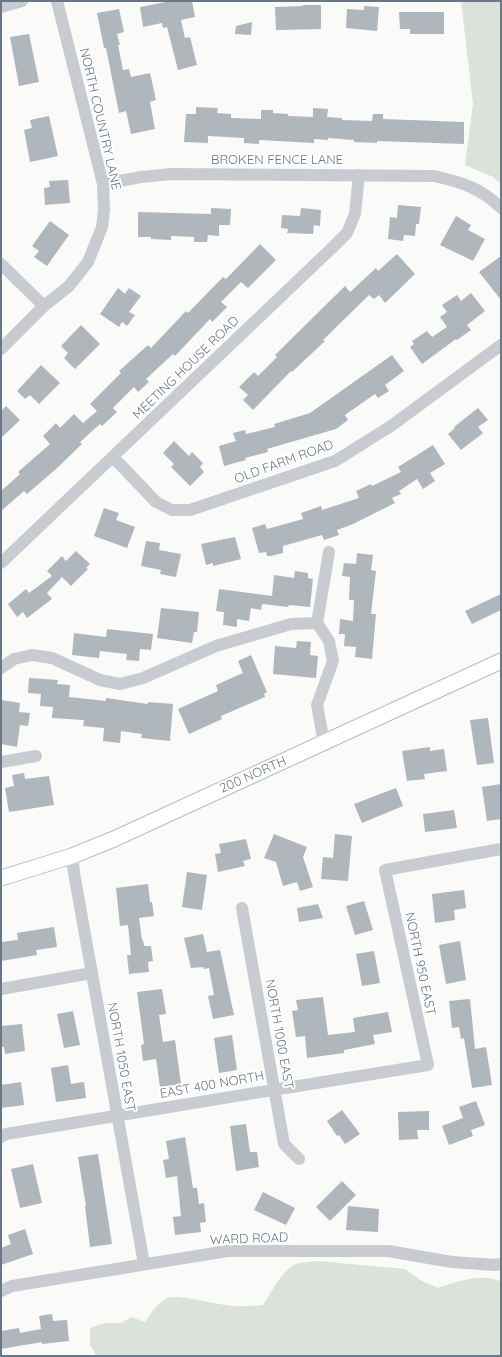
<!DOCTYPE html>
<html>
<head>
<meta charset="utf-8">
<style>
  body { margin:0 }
  #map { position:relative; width:502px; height:1357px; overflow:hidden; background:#fafaf8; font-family:Quicksand,sans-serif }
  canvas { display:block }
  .frame { position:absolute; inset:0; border:2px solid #697888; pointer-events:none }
</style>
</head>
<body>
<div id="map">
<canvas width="502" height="1357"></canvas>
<div class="frame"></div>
</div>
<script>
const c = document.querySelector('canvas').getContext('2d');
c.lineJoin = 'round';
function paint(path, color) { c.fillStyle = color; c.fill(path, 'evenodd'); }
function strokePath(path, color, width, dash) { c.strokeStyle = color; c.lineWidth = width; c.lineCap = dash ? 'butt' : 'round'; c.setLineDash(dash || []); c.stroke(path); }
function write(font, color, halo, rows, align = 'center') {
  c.font = font + ' Quicksand,sans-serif'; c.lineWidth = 4; c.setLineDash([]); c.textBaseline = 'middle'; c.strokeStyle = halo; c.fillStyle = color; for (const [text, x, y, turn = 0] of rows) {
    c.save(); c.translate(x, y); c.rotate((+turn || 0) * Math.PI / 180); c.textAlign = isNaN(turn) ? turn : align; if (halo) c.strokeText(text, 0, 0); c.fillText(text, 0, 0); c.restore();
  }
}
const green = new Path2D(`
  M461 1H501V184L493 177 465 165 473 104Z
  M318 1261 405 1269 422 1281 438 1288C454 1282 485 1272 501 1282V1356H97L90 1345V1328L105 1323H121L131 1317 145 1322C151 1313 157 1303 168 1298 176 1294 214 1304 226 1305 238 1307 250 1306 263 1305 271 1294 282 1269 296 1264 302 1262 311 1262 318 1261Z`);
const building = new Path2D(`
  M171 1H192L195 17 181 20 185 38 190 37 197 65 178 70 167 27 163 28 162 23 143 27 140 7Z
  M303 5H321V29L276 30 275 7 303 6Z
  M364 6 379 7 377 31 346 28 347 9 364 10Z
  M119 9 124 32 117 34 120 45H118L123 70 129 69 131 77 150 73 156 100 150 102 155 129 131 134 126 111 119 113 106 48H104L97 13Z
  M399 12H444V34H410V29H400Z
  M252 22 251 35 235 34 236 26Z
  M29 34 39 82 19 86 10 37Z
  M196 107 218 108 217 113 231 114V118L261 119V110H273V113L288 114V116L313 117V108L328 109 327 117 342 118V120L372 121 373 114H383V119L464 122V144L377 141V143L354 142V140L328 138V140L314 139V143L259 140V144L244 143V138L208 136V143L184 142 186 114H196Z
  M49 116 58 156 30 162 24 130 32 128 30 120Z
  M68 180 70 203 45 205 44 188 50 187 49 181Z
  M398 205 421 207 419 224H416L415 236 404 235 403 241 388 239 390 217 397 218Z
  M211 208 231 209 230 225H219V236L208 235 207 242H194V237L171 236V240L151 239V237H138V212L211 214Z
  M301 208 321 210 320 226 314 225 313 234 287 233 288 229 281 228 282 215 300 216Z
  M456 216 471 225 468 230 485 239 473 261 440 245Z
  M50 221 69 235 47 266 34 257 39 251 32 246Z
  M260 244 276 260 248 288 241 282 221 302 227 307 212 322 210 319 175 356 173 354 146 379 149 382 138 392 134 387 113 408 117 412 102 426 100 424 80 442 82 444 56 469 27 494 24 491 1 511V491L20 474 18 472 50 444 43 436 56 423 60 428 74 414 83 423 97 411 90 404 121 373 119 371 148 345 151 348 186 311 188 313 223 277 226 279Z
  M397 254 415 274 385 303 379 295 374 299 369 295 323 340 325 341 292 372 291 371 253 410 243 400 248 395 239 387 254 372 258 376 277 357 275 355 345 286 350 292 376 268 378 271Z
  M501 256V300L479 272Z
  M118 288 125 294 129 288 141 296 129 312 135 315 127 326 122 322 119 327 100 314Z
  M471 293 485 311 467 325 471 330 457 340 456 339 422 364 410 347 414 344 412 341 427 331 432 337 447 327 440 317 447 312 442 305 457 295 461 301Z
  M81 325 100 344 75 369 64 358 68 353 61 346Z
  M392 355 404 371 385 385 389 391 378 398 375 394 345 415 348 420 336 429 267 449 268 452 245 458 246 460 224 466 219 446 236 441 233 433 245 430 246 434 275 427 274 424 310 413Z
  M41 365 60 383 39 404 30 395 25 399 17 391Z
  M6 406 20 420 1 438V411Z
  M478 408 488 420 478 427 483 433 461 450 448 434 455 428 454 427Z
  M174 441 189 456 192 452 203 463 200 467 204 472 190 486 171 467 174 464 163 453Z
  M433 445 445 464 430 473 435 481 423 489 417 479 399 491 401 494 392 498 395 503 353 524 337 530 339 535 324 540 322 535 283 546V553L271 556H267L266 552 259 553 252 528 265 524 267 529 303 519 301 513 321 506 322 510 359 498 356 491 371 484 372 486 401 472 398 467Z
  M104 508 119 513 116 520 135 527 127 548 94 536Z
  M235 537 241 559 213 566V563L206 565 201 544Z
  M146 541 160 543 159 550 181 554 176 577 160 574 161 570 141 566Z
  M76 551 90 564 86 568 88 569 71 586 62 577 47 593 52 599 27 618 23 612 17 617 8 604 26 589 29 593 52 576 47 571 62 556 66 561Z
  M357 553 373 555 371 570 376 571 371 614H376L372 659 355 657 356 647 344 646 345 634H339L340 619 353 621 354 600H349L350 577 342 576 344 563 356 564Z
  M295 571 308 573V578L313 579 310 607 289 605 288 607 262 604 261 610 251 608 249 621 237 619V627L223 625 224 612 216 611 219 589 272 596 274 575 294 578Z
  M501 594V610L472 624 465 611Z
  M161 608 199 612 197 632H194L192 643 157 638Z
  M107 629 153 634 151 650 140 649 139 661 126 660 127 654 100 651 99 658 72 655 74 633 106 637Z
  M297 641 311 642 310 655 318 656 316 678 273 674 275 646 296 648Z
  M251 655 267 692 264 694 265 697 221 716 222 719 189 734 178 709 218 691 216 685 243 673 238 661Z
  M29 678 58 680 57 684 70 685 69 697 106 701V698L148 704V702L173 704 170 741 141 738 142 734 121 731 120 743 103 741 104 728 83 726 84 720 52 718 53 707 40 706 41 694 28 693Z
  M1 700 20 703 19 712 30 713 28 726 20 725 17 747 1 744Z
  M488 718 494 763 477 765 470 720Z
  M430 747V751L444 749 447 771 424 774 425 779 407 781 402 751Z
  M24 773 25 779 49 776 54 805 9 812 5 788 14 786 12 775Z
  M501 784V819L487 821 482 787Z
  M396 788 403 806 362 823 354 804Z
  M454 810 457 828 425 832 423 814Z
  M274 834 307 847 303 857 313 887 300 891 297 882 283 886 276 862 264 858Z
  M335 834 352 836 348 881 321 879 323 857 333 858Z
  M246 839 251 859 243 861 245 866 218 872 215 854 221 853 219 844Z
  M187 872 207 875 202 910 182 907Z
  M148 884 150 902H152L154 916 139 918 142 940H143L144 946H151L153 961 148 962 149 972 129 974 127 955H131L128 925 120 926 116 888Z
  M464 890 466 908 454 910 455 920 435 923 432 894Z
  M364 901 373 930 355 935 346 906Z
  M318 904 323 918 299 922 297 908Z
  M54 927 57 947 36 950 37 955 1 961V942L18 940 17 933Z
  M203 934 207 952 220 950 234 1015 213 1019 208 996 214 995 209 968 204 969 203 967 191 968 184 938Z
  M460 941 466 980 446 984 439 945Z
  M374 951 380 983 362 986 356 954Z
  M162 989 166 1014 159 1015 163 1042 175 1040 181 1084 160 1087 156 1059 143 1061 141 1045 144 1044 137 992Z
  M323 997 328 1035 355 1032 353 1018 388 1012 392 1032 373 1035 375 1044 344 1050V1053L307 1058 305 1036 296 1037 292 1011 298 1010 296 1000Z
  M470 999 475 1049 486 1047 492 1085 472 1088 464 1038 461 1039 459 1027 452 1028 449 1001Z
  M73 1011 80 1045 64 1048 57 1014Z
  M22 1024 25 1051 5 1054 4 1047H1V1026Z
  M232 1035 237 1070 219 1073 214 1038Z
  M68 1065 71 1084 84 1082 86 1098 56 1102 51 1068Z
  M21 1082 24 1105 1 1108V1085Z
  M476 1101 485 1125 471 1130 473 1136 449 1145 442 1126 463 1118 459 1107Z
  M342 1110 360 1134 345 1144 339 1135 337 1136 327 1121Z
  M429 1111V1130H417L418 1139 399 1140 398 1112Z
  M246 1124 250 1152H257L259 1167 236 1171 230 1126Z
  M185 1137 193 1188H197L199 1204 204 1203 206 1222 200 1223 201 1232 175 1235 173 1217 181 1216 177 1176 166 1178 163 1160 169 1159 166 1141Z
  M98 1154 112 1244 90 1247 85 1206H86L78 1157Z
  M33 1164 42 1203 20 1208 11 1169Z
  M342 1181 356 1195 330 1221 316 1207Z
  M263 1192 295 1208 286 1225 254 1210Z
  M348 1206 379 1209 378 1232 346 1230Z
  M25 1229 33 1254 1 1265V1248L11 1244 8 1235Z
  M52 1314 53 1321 67 1320 69 1341 42 1344V1342L1 1349V1331L19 1328 20 1333 41 1329 39 1316Z`);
const minor = new Path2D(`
  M1 7 22 1
  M103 184 141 177 172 174 434 176C461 182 481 188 501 208
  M1 264 44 306
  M1 349 44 306 69 286 88 262 102 227 104 210 103 184 57 1
  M113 457 156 502 172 510H190L335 461 391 426 501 345
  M1 563 333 247 347 233 355 214 359 175
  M317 623 329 552
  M1 668 14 659 32 655 52 658 100 680 120 684 143 678 216 646 291 624 317 623 329 641 333 661 317 705 324 743
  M1 762 36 756
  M72 856 74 873 144 1264
  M242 908 284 1144 299 1159
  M1 989 92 973
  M1 1137 6 1134C147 1111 287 1087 428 1065L385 870 501 849
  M1 1291 12 1286 227 1251H388L452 1262 495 1265 501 1264`);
const major = new Path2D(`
  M1 878 72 856 114 839 501 661`);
const streetNames = [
  ["NORTH COUNTRY LANE",100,119,77],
  ["BROKEN FENCE LANE",277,160],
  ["MEETING HOUSE ROAD",186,368,-44],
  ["OLD FARM ROAD",284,462,-20],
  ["200 NORTH",253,775,-24],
  ["NORTH 950 EAST",420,964,78],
  ["NORTH 1000 EAST",279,1034,80],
  ["NORTH 1050 EAST",121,1057,80],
  ["EAST 400 NORTH",212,1085,-10],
  ["WARD ROAD",249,1239,-2]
];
paint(green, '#dbe2d9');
paint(building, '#afb6bc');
strokePath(major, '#b9bdc1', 17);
strokePath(minor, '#c8cbcf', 12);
strokePath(major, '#fff', 15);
write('13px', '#697888', '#fff', streetNames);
</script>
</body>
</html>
